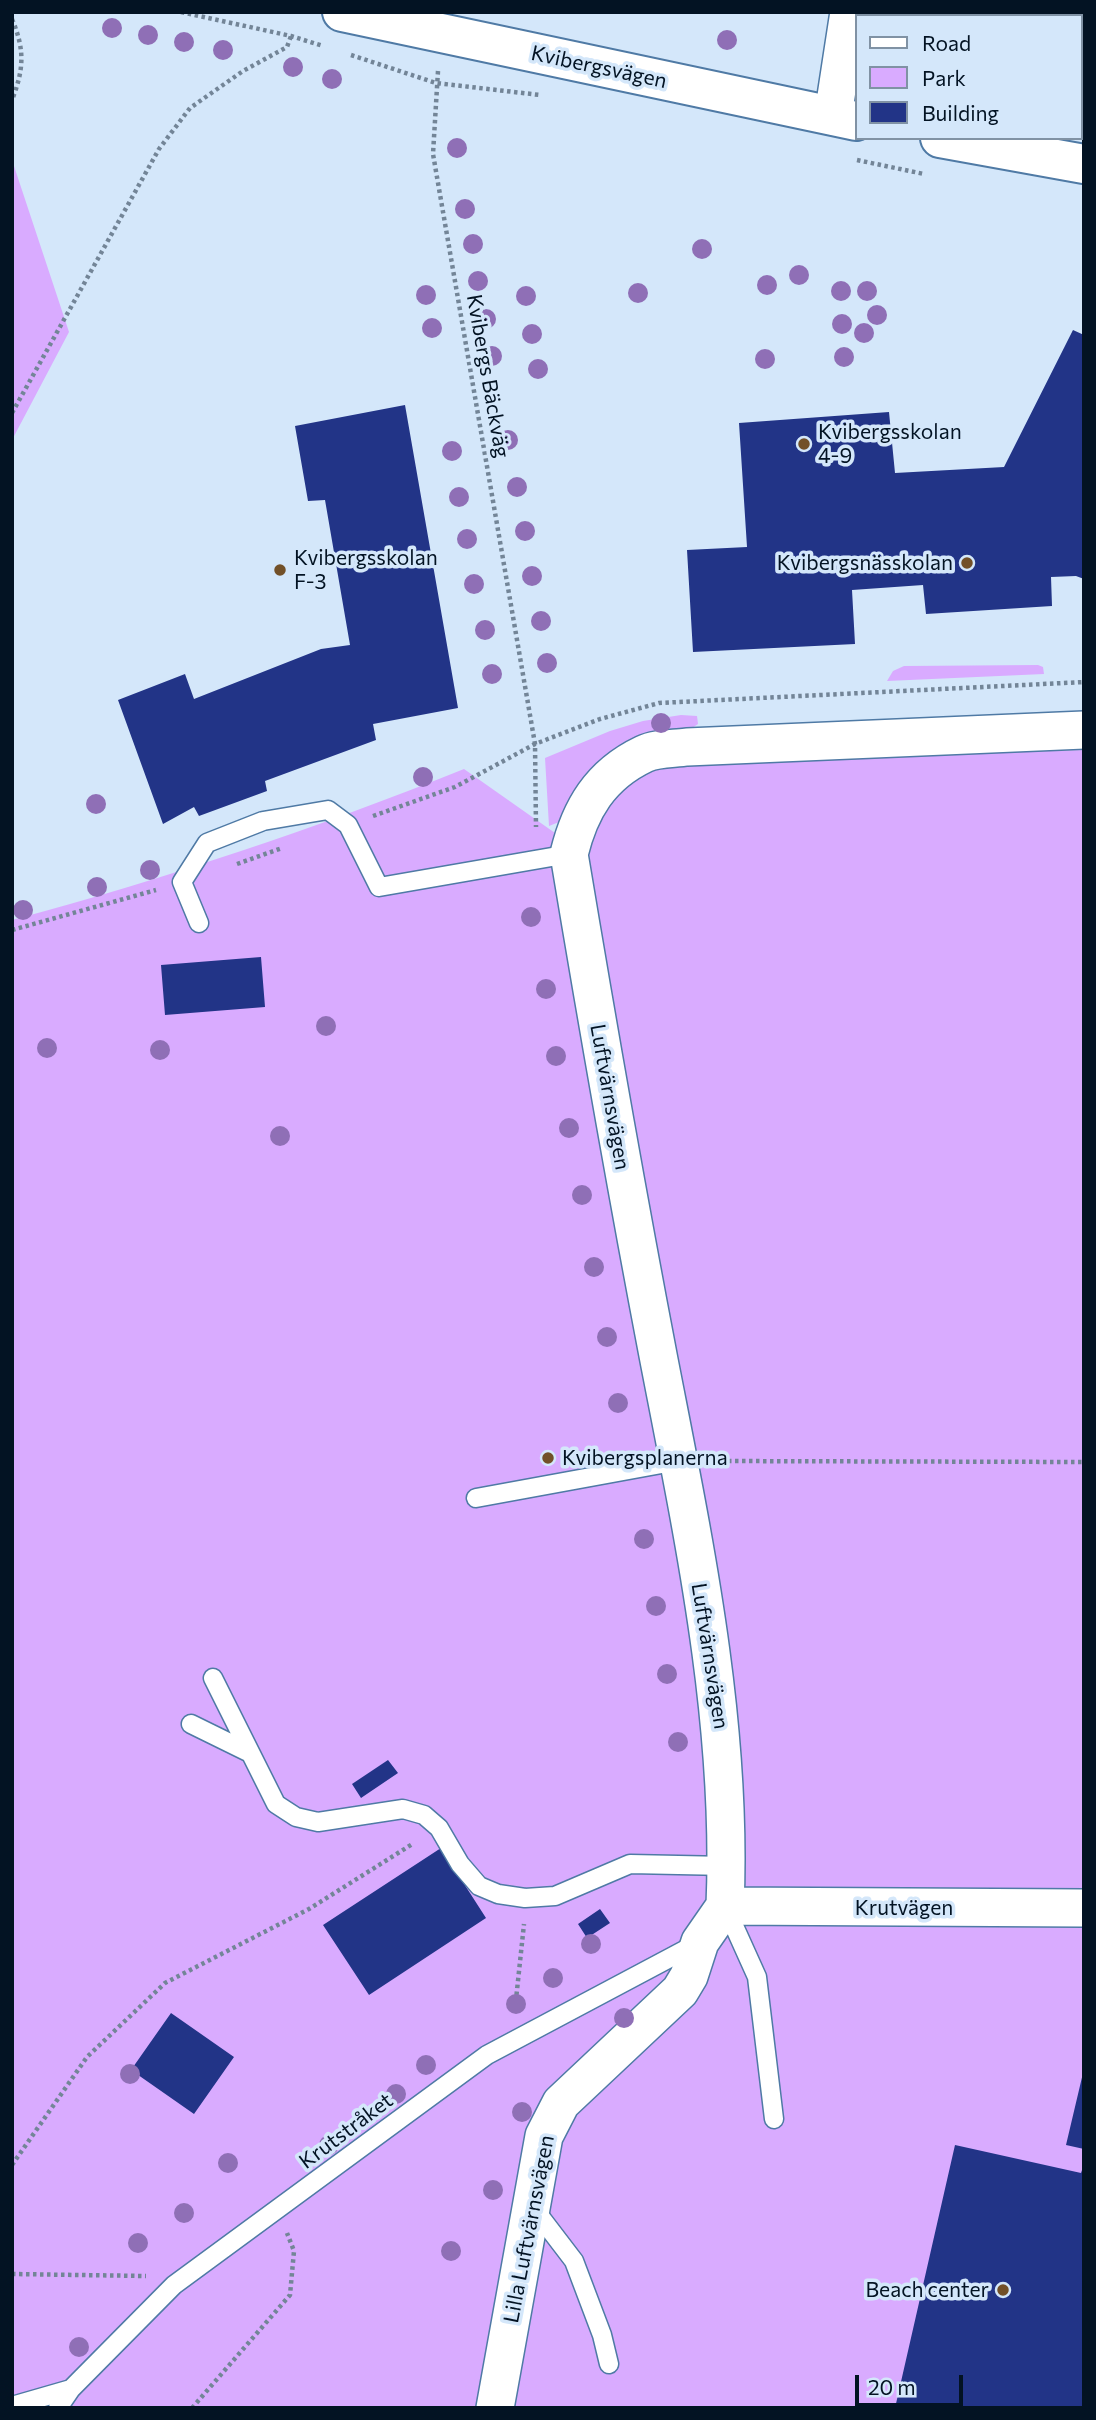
<!DOCTYPE html>
<html>
<head>
<meta charset="utf-8">
<style>
  body { margin:0 }
  #map { position:relative; width:1096px; height:2420px; overflow:hidden; background:#d4e7fa; font-family:Commissioner,sans-serif }
  canvas { display:block }
  .frame { position:absolute; inset:0; border:14px solid #031323; pointer-events:none }
  .legend { position:absolute; left:855px; top:14px; width:228px; height:126px; box-sizing:border-box; background:#d4e7fa; border:2px solid #8092a4; margin:0; padding:9px 12px; list-style:none; font-size:21px; color:#031323 }
  .legend li { display:flex; align-items:center; gap:14px; height:35px }
  .legend b { width:35px; border:2px solid #8092a4 }
  .scale { position:absolute; left:855px; top:2375px; width:108px; height:32px; box-sizing:border-box; border:4px solid #031323; border-top:0; padding-left:9px; font-size:21px; line-height:24px; white-space:nowrap; color:#031323; -webkit-text-stroke:5px #d4e7fa; paint-order:stroke }
</style>
</head>
<body>
<div id="map">
<canvas width="1096" height="2420"></canvas>
<div class="frame"></div>
<ul class="legend">
<li><b style="height:9px;background:#fff"></b>Road</li>
<li><b style="height:19px;background:#d9abff"></b>Park</li>
<li><b style="height:19px;background:#223487"></b>Building</li>
</ul>
<div class="scale">20 m</div>
</div>
<script>
const c = document.querySelector('canvas').getContext('2d');
c.lineJoin = 'round';
function paint(path, color) { c.fillStyle = color; c.fill(path, 'evenodd'); }
function strokePath(path, color, width, dash) { c.strokeStyle = color; c.lineWidth = width; c.lineCap = dash ? 'butt' : 'round'; c.setLineDash(dash || []); c.stroke(path); }
function write(font, color, halo, rows, align = 'center') {
  c.font = font + ' Commissioner,sans-serif'; c.lineWidth = 7; c.setLineDash([]); c.textBaseline = 'middle'; c.strokeStyle = halo; c.fillStyle = color; for (const [text, x, y, turn = 0] of rows) {
    c.save(); c.translate(x, y); c.rotate((+turn || 0) * Math.PI / 180); c.textAlign = isNaN(turn) ? turn : align; if (halo) c.strokeText(text, 0, 0); c.fillText(text, 0, 0); c.restore();
  }
}
const green = new Path2D(`
  M12 160 69 332 12 440Z
  M1038 665 1043 667 1044 674 887 681 893 671 904 666Z
  M681 715 697 716 698 724C688 732 670 733 657 736 600 748 584 772 559 822L549 826 545 758 610 731 643 721Z
  M1084 750V2408H23L12 2399V920C165 879 317 828 464 769L555 833 601 772 676 757Z`);
const building = new Path2D(`
  M1073 330 1084 335V579L1076 576 1051 577 1052 606 926 614 923 585 852 590 855 644 693 652 687 550 747 547 739 423 889 412 895 473 1004 467Z
  M405 405 458 708 373 724 376 740 265 781 267 791 199 816 194 807 163 824 118 700 185 674 194 699 321 649 350 645 325 500 308 501 295 426Z
  M261 957 265 1007 165 1015 161 965Z
  M388 1760 398 1773 361 1798 352 1784Z
  M441 1848 486 1918 369 1995 323 1925Z
  M600 1909 610 1923 587 1938 578 1924Z
  M171 2013 234 2057 194 2114 131 2070Z
  M1083 2073H1084V2149L1066 2145Z
  M955 2145 1081 2173 1084 2164V2408H895Z`);
const path = new Path2D(`
  M181 12 291 36 323 46
  M12 19C25 50 24 69 12 100
  M351 55 436 83 540 95
  M438 71 433 154 535 744 536 827
  M857 160 924 174
  M12 413 159 149 190 108 243 71 287 47 291 36
  M373 816 455 787 535 744 600 719 659 703 1084 682
  M237 864 282 848
  M12 930 156 890
  M714 1461 1084 1462
  M515 2009 524 1924
  M12 2165 87 2057 165 1983 309 1909 414 1843
  M12 2274 146 2276
  M192 2408 290 2295 294 2251 287 2233`);
const service = new Path2D(`
  M199 923 182 882 207 843 263 821 328 810 348 825 379 887 569 854
  M476 1498 678 1461
  M213 1678 276 1804 296 1817 318 1822 403 1809 424 1815 439 1828 460 1864 479 1886 498 1894 525 1898 555 1896 630 1864 727 1866
  M191 1724 248 1752
  M725 1906 757 1977 774 2119
  M532 2206 574 2261 602 2335 609 2364
  M12 2406 71 2389
  M58 2408 71 2389 174 2285 487 2055 696 1944`);
const minor = new Path2D(`
  M833 116 849 12
  M725 1906C733 1720 693 1536 658 1355 626 1188 597 1022 569 854 580 809 600 775 644 754 656 748 674 749 687 747L1084 730
  M725 1906 1084 1908
  M495 2408 544 2136 561 2103 680 1991 689 1976 700 1942 725 1906`);
const tertiary = new Path2D(`
  M342 12 856 121
  M940 138 1084 164`);
const trees = [
  [112,28],
  [148,35],
  [727,40],
  [184,42],
  [223,50],
  [293,67],
  [332,79],
  [457,148],
  [465,209],
  [473,244],
  [702,249],
  [799,275],
  [478,281],
  [767,285],
  [841,291],
  [867,291],
  [638,293],
  [426,295],
  [526,296],
  [877,315],
  [486,319],
  [842,324],
  [432,328],
  [864,333],
  [532,334],
  [492,356],
  [844,357],
  [765,359],
  [538,369],
  [508,440],
  [452,451],
  [517,487],
  [459,497],
  [525,531],
  [467,539],
  [532,576],
  [474,584],
  [541,621],
  [485,630],
  [547,663],
  [492,674],
  [661,723],
  [423,777],
  [96,804],
  [150,870],
  [97,887],
  [23,910],
  [531,917],
  [546,989],
  [326,1026],
  [47,1048],
  [160,1050],
  [556,1056],
  [569,1128],
  [280,1136],
  [582,1195],
  [594,1267],
  [607,1337],
  [618,1403],
  [644,1539],
  [656,1606],
  [667,1674],
  [678,1742],
  [591,1944],
  [553,1978],
  [516,2004],
  [624,2018],
  [426,2065],
  [130,2074],
  [396,2094],
  [522,2112],
  [329,2145],
  [228,2163],
  [493,2190],
  [184,2213],
  [138,2243],
  [451,2251],
  [79,2347]
];
const markers = [
  [804,444,7,"#725028"],
  [967,563,7,"#725028"],
  [280,570,7,"#725028"],
  [548,1458,7,"#725028"],
  [1003,2290,7,"#725028"]
];
const streetNames = [
  ["Kvibergsvägen",599,67,12],
  ["Kvibergs Bäckväg",488,376,80],
  ["Luftvärnsvägen",610,1097,80],
  ["Luftvärnsvägen",710,1656,81],
  ["Krutvägen",904,1908],
  ["Krutstråket",346,2131,-37],
  ["Lilla Luftvärnsvägen",529,2229,-79]
];
const poiNames = [
  ["Kvibergsskolan",818,432],
  ["4-9",818,456],
  ["Kvibergsskolan",294,558],
  ["F-3",294,582],
  ["Kvibergsnässkolan",953,563,"right"],
  ["Kvibergsplanerna",562,1458],
  ["Beach center",989,2290,"right"]
];
paint(green, '#d9abff');
paint(building, '#223487');
strokePath(service, '#4f7aa5', 21);
strokePath(minor, '#4f7aa5', 40);
strokePath(tertiary, '#4f7aa5', 42);
strokePath(path, '#738597', 4.5, [3.5, 3.5]);
strokePath(service, '#fff', 18);
strokePath(minor, '#fff', 37);
strokePath(tertiary, '#fff', 38);
c.fillStyle = '#8f6fb6';
for (const [x, y] of trees) { c.beginPath(); c.arc(x, y, 10, 0, 2 * Math.PI); c.fill(); }
for (const [x, y, r, color] of markers) { const dot = new Path2D(); dot.arc(x, y, r, 0, 2 * Math.PI); c.fillStyle = color; c.fill(dot); strokePath(dot, '#d4e7fa', 2.5); }
write('21px', '#031323', '#d4e7fa', streetNames);
write('21px', '#031323', '#d4e7fa', poiNames, 'left');
</script>
</body>
</html>
